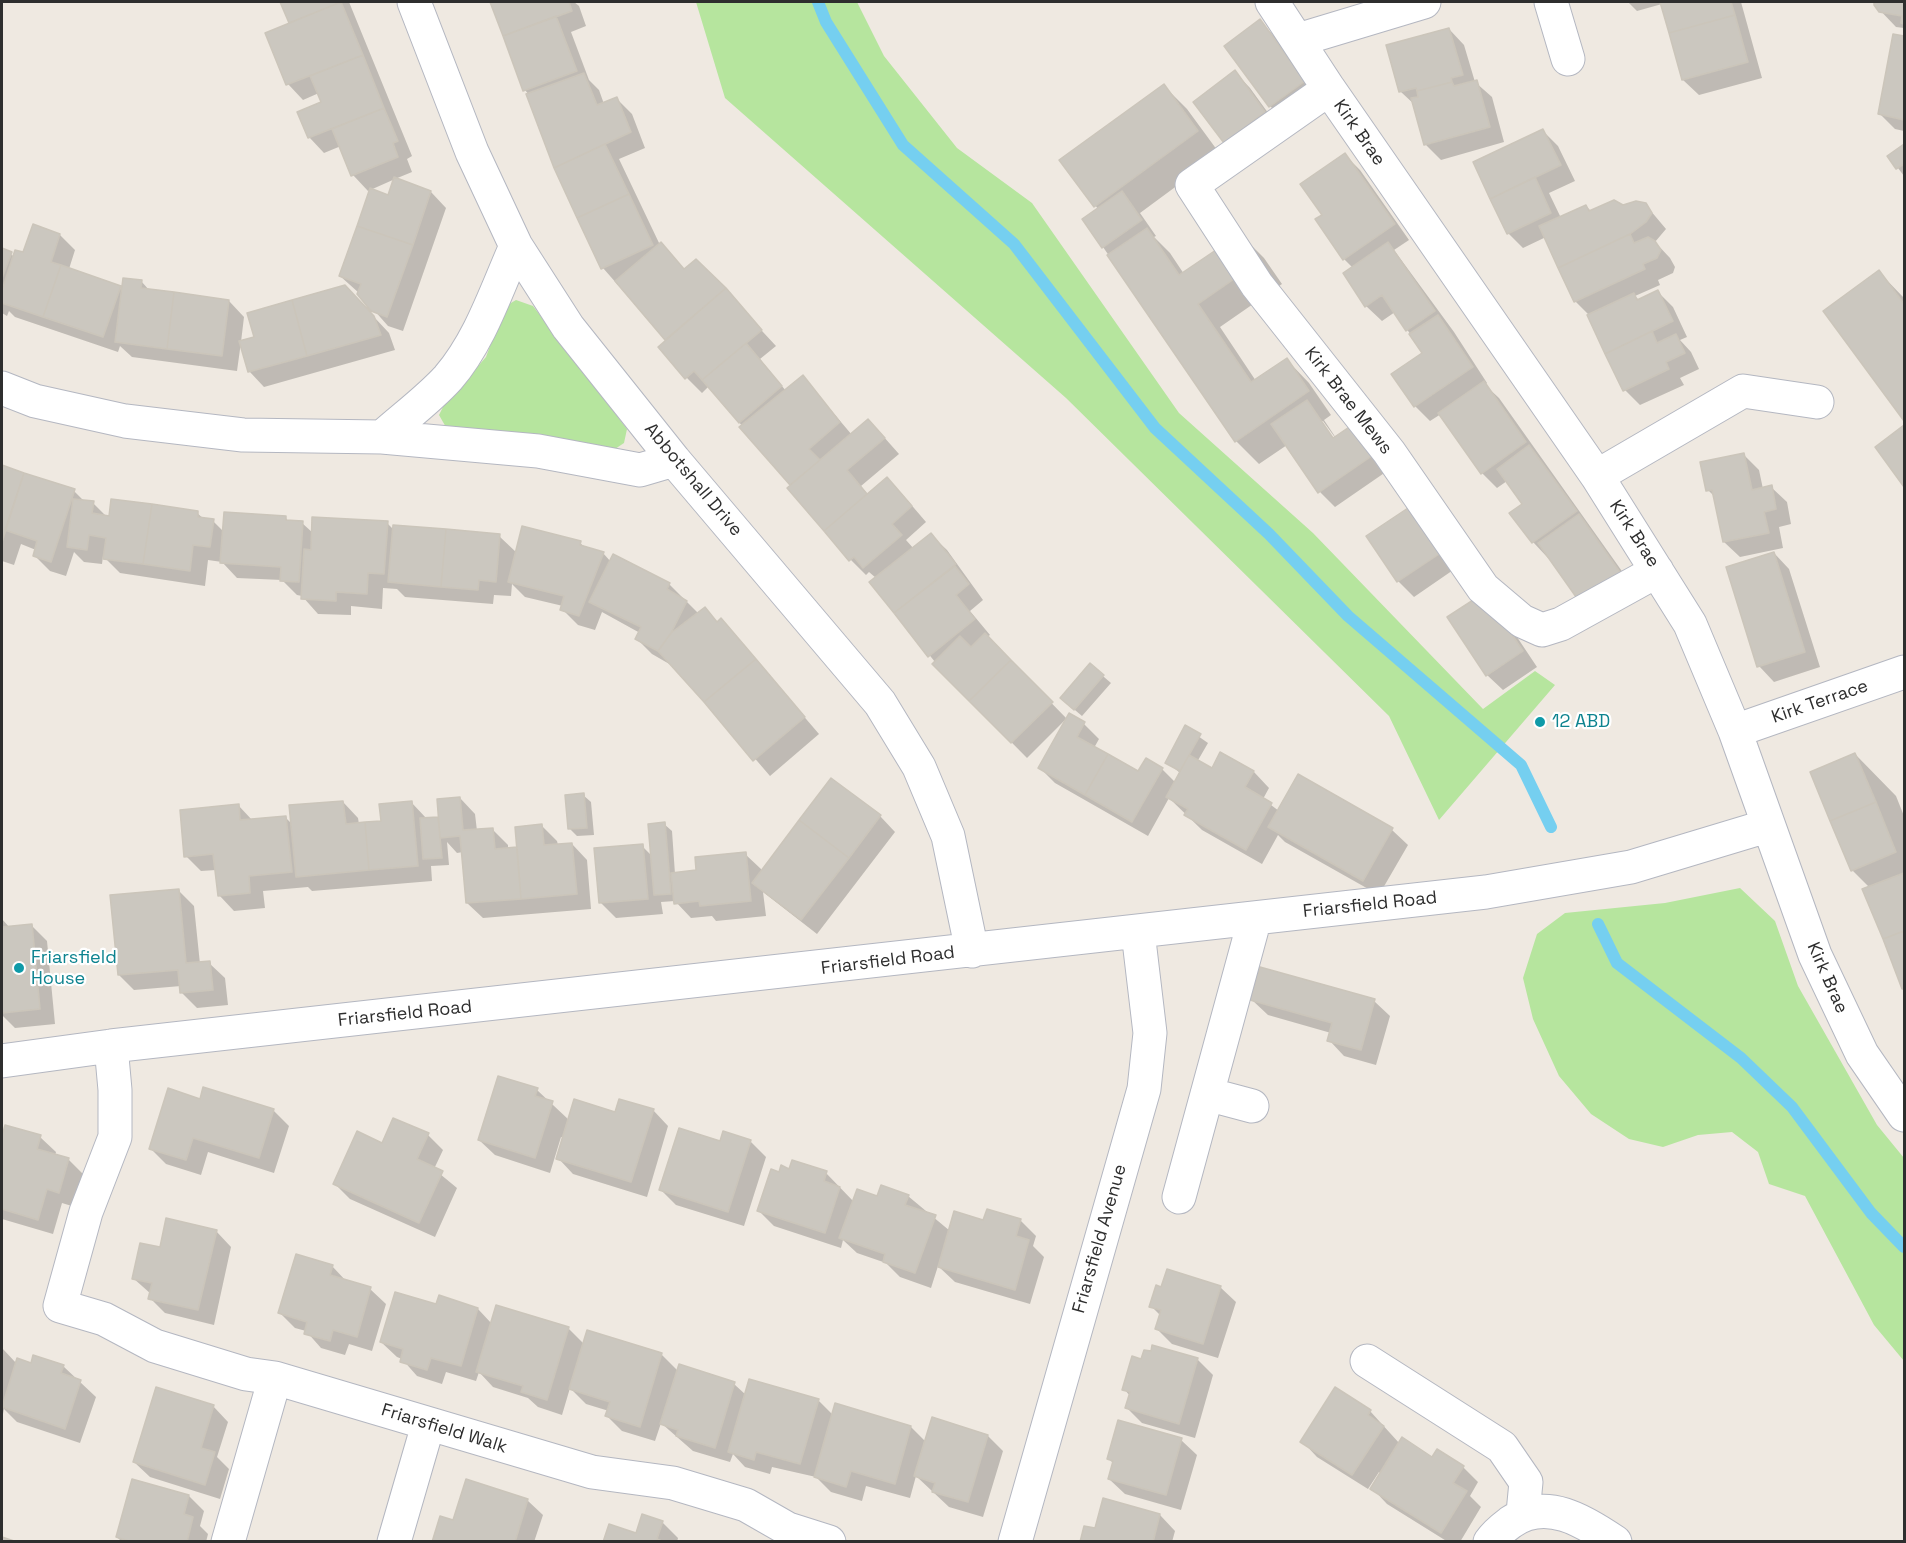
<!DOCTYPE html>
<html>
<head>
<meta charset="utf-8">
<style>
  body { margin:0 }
  #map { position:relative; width:1906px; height:1543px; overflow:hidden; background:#efe9e1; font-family:"Space Grotesk",sans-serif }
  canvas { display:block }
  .frame { position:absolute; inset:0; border:3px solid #2e2e2e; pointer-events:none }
</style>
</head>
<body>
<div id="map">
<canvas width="1906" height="1543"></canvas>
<div class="frame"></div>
</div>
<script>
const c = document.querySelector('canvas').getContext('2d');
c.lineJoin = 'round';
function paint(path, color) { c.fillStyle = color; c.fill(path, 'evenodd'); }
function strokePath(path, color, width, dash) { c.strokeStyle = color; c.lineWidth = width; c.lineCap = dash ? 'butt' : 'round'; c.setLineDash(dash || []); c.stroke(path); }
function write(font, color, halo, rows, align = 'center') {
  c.font = font + ' "Space Grotesk",sans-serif'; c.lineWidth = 4.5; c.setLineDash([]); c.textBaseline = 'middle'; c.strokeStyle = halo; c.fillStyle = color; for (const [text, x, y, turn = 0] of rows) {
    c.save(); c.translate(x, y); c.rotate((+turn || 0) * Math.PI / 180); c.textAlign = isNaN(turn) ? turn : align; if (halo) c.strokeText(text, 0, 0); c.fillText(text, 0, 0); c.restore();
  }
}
const green = new Path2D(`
  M696 2H857L884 56 957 148 1032 203 1179 413 1313 533 1483 709 1535 671 1555 685 1439 820 1389 716 1066 398 725 98Z
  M516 300 533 306 627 429 624 443 612 451 447 429 439 415 444 405 486 357 504 307Z
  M1740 888 1775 921 1798 986 1877 1125 1904 1158V1361L1874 1325 1805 1196 1769 1184 1758 1152 1732 1132 1698 1135 1663 1147 1629 1139 1591 1114 1559 1076 1533 1019 1523 978 1537 934 1565 913 1665 903Z`);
const shadow = new Path2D(`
  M282 2H349L412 156 407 159 412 172 395 179 431 192 446 208 403 331 388 326 359 293 340 276 389 197 395 179 368 191 353 175 341 146 324 153 309 137 323 103 319 93 303 100 288 84 291 24Z
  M492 2H574L579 6 586 26 571 32 589 80 599 90 604 104 617 99 632 114 645 148 619 159 660 245 685 270 711 276 776 346 760 359 786 391 803 377 852 435 883 436 899 454 861 486 868 495 887 479 902 494 926 522 906 540 914 549 931 535 947 550 983 600 970 611 990 635 987 637 1067 719 1084 724 1099 739 1094 748 1139 773 1162 769 1175 782 1180 773 1167 762 1185 727 1208 743 1197 762 1212 770 1221 754 1254 772 1269 788 1263 799 1279 811 1298 777 1392 830 1408 845 1379 895 1285 842 1278 835 1262 864 1202 830 1169 798 1148 836 1055 783 1040 768 1066 719 1027 758 934 664 935 662 871 582 876 578 869 572 866 575 851 560 789 488 792 486 709 386 702 393 687 378 667 341 603 268 529 95 525 90Z
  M1628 2H1741L1762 78 1699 95 1683 80 1662 4 1637 11Z
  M1876 2H1904V28L1896 27 1875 5Z
  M1260 21 1275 37 1319 97 1285 121 1270 106Z
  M1449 29 1464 45 1475 82 1492 97 1504 142 1441 160 1425 144 1415 105 1401 92Z
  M1895 35 1904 37V131L1895 129 1880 114Z
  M1235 72 1250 88 1279 128 1241 157 1195 102Z
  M1164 86 1187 109 1220 154 1140 213 1156 236 1154 237 1170 253 1184 274 1241 235 1264 258 1282 284 1220 327 1256 381 1287 360 1309 383 1331 415 1324 420 1336 438 1393 467 1335 507 1320 492 1287 445 1259 464 1236 441 1103 247 1098 209 1062 161ZM1319 421H1323L1339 443 1336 445Z
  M1543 131 1558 146 1575 181 1549 193 1561 218 1586 206 1592 212 1645 204 1666 229 1655 242 1670 258 1675 267 1673 273 1658 280 1660 285 1635 296 1639 300 1658 292 1673 307 1687 337 1680 340 1691 352 1699 369 1680 378 1684 385 1640 405 1625 390 1589 315 1575 301 1546 237 1523 248 1508 233Z
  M1904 146V176L1889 156Z
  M1345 155 1360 170 1409 240 1394 250 1454 332 1487 383 1485 385 1499 398 1636 591 1548 558 1533 542 1524 504 1507 481 1497 488 1482 473 1441 414 1430 421 1415 406 1424 354 1395 312 1382 321 1366 306 1353 268 1344 259 1324 215Z
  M60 235 75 250 69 269 123 290 141 281 150 291 229 301 244 317 241 342 360 302 389 333 395 350 264 387 249 371 241 342 237 371 132 357 120 346 118 352 15 317 9 311 7 316 2 313V249L15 257Z
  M1879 272 1904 298V419L1825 311Z
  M1904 427V484L1877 447Z
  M1744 455 1759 470 1763 489 1771 487 1787 502 1791 524 1779 527 1783 548 1740 557 1724 542 1715 497 1708 490Z
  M2 467 74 491 85 502 93 503 107 517 197 513 204 519 213 521 224 532 285 517 289 522 302 523 313 533 387 523 394 530 499 536 517 553 580 543 586 548 603 553 611 562 669 584 699 614 705 609 718 623 721 620 819 734 770 776 678 669 652 654 637 639 640 633 602 612 595 630 578 625 562 609 563 606 525 597 512 584 511 596 494 595 493 604 405 597 397 589 383 588 382 609 351 606V615L318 614 302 596 297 595 282 580 237 578 222 562 208 560 205 586 120 573 103 556 102 564 84 562 74 552 66 576 50 571 34 555 36 550 21 544 14 565 2 561Z
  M1414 506 1459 566 1414 597 1398 581 1368 537Z
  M1774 553 1789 569 1820 667 1774 682 1759 666Z
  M1499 610 1537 667 1503 690 1487 675Z
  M1090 665 1111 683 1082 716 1069 705Z
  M1855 754 1896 796 1904 816V989L1870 888 1852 870Z
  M832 780 880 816 895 832 817 934 763 892 766 916 716 921 712 916 691 918 675 901 661 902 663 914 616 918 600 902 642 846 652 856 664 824 672 831 675 874 697 871 745 854 761 869V873Z
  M583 795 591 802 594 835 577 836 570 829Z
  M460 798 475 814 477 831 492 829 508 845V850L518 849 542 826 557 841 558 845 572 844 587 860 591 909 483 918 467 903 463 852 457 853 447 842 449 865 431 866 432 881 312 891 308 887 263 891 265 908 234 911 219 895 216 870 201 871 186 856 238 805 253 821 286 818 292 824 343 802 358 818 359 824 382 822 411 802 427 819H440Z
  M179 891 194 906 200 964 209 963 225 978 228 1005 197 1008 181 992V986L134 990 119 975Z
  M2 919 10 928 31 925 47 941 55 1024 15 1028 2 1015Z
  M1252 1000 1374 1001 1390 1016 1376 1065 1344 1056 1329 1040 1331 1033 1268 1015Z
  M204 1089 274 1111 289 1126 274 1173 208 1152 201 1175 166 1164 150 1148 201 1100Z
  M537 1090 569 1120 653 1110 668 1126 647 1197 573 1174 558 1158 564 1138 561 1137 550 1173 495 1155 479 1140Z
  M6 1127 40 1137 56 1152 55 1156 69 1160 84 1175 75 1207 62 1203 53 1234 2 1219V1141Z
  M428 1135 443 1150 434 1169 457 1188 435 1237 350 1199 335 1184 383 1145Z
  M750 1141 766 1157 744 1226 676 1205 661 1190 721 1142Z
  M790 1171 826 1173 854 1202 908 1196 950 1231 984 1222 1020 1220 1036 1236 1033 1246 1044 1257 1030 1304 955 1282 938 1266 931 1288 900 1277 886 1263 857 1253 843 1240 841 1248 774 1226 759 1211 780 1174Z
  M216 1231 231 1247 214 1325 165 1313 150 1298 151 1294 133 1278 161 1249Z
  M332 1266 347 1282 370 1289 386 1304 372 1351 349 1344 345 1355 321 1348 306 1331 295 1328 280 1313Z
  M1220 1287 1236 1302 1218 1358 1172 1344 1157 1329 1161 1316 1151 1306Z
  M436 1306 478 1309 492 1324 568 1328 584 1344 661 1354 678 1371 734 1384 746 1395 818 1400 833 1415 911 1427 926 1442 988 1436 1003 1451 983 1517 949 1507 916 1476 910 1498 866 1486 862 1501 831 1492 816 1477 772 1467 770 1474 745 1467 733 1454 730 1462 693 1451 661 1423 655 1441 622 1431 607 1416 609 1411 586 1404 570 1388 562 1415 538 1407 528 1398 493 1387 479 1372 476 1381 446 1372 442 1384 417 1376 402 1359 397 1357 381 1342Z
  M2 1348 17 1364 63 1366 96 1397 80 1443 17 1422 4 1409 2 1419Z
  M1197 1359 1213 1375 1195 1438 1142 1423 1127 1408 1130 1396 1124 1389 1142 1361Z
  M213 1406 228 1422 217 1457 229 1469 220 1499 150 1477 134 1462Z
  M1370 1411 1400 1444 1433 1459 1463 1467 1478 1482 1470 1496 1481 1507 1460 1542H1448L1387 1504 1372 1488 1381 1474 1379 1472 1368 1489 1317 1457 1302 1441Z
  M1181 1440 1197 1455 1181 1510 1125 1494 1109 1479 1114 1464 1109 1459Z
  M189 1496 204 1511 200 1526 208 1534 206 1542H122L117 1537Z
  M527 1500 543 1515 534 1542H433L454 1522Z
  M1160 1515 1175 1531 1172 1542H1081L1096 1530Z
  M662 1522 678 1538 677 1542H605L637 1535Z`);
const stream = new Path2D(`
  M818 2 826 22 903 145 1014 244 1155 428 1269 534 1348 616 1521 765 1551 827
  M1598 924 1617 963 1741 1058 1792 1107 1871 1213 1904 1247`);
const building = new Path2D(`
  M280 2H341L289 23Z
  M341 2 363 55 286 85 265 33Z
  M490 2H569L572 11 503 36Z
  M1660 2H1731L1735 15 1669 33Z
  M1874 2H1904V24L1901 23 1902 16 1879 12 1874 5Z
  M1735 15 1748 62 1682 80 1669 33Z
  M556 16 577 71 523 91 503 36Z
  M1260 19 1305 81 1269 107 1224 46Z
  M1449 28 1463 75 1451 78 1452 82 1417 91 1416 88 1399 92 1386 45Z
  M1893 34 1904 36V120L1878 114Z
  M363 55 384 108 308 138 297 112 321 102 310 76Z
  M1235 70 1265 112 1224 143 1193 102Z
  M584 73 597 105 617 97 631 132 554 168 526 94Z
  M1477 80 1490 127 1424 145 1411 98 1418 97 1417 91 1452 82 1454 86Z
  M1164 84 1198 131 1094 207 1059 160Z
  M384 108 398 141 393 143 398 157 351 176 332 129Z
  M1543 129 1561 165 1490 199 1473 162Z
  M605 144 629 194 577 218 554 168Z
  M1904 144V164L1896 169 1887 156Z
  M1345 153 1395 224 1343 260 1315 219 1322 215 1300 184Z
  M394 177 431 191 413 245 357 226 370 188 388 195Z
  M1535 177 1551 213 1507 234 1490 199Z
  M1122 191 1142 220 1102 248 1082 219Z
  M629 194 653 245 601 269 577 218Z
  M1614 200 1623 205 1636 201 1646 203 1652 213 1646 222 1630 234 1558 268 1539 226 1586 205 1589 211Z
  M33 224 60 234 51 262 61 265 43 317 2 303V290L15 250 23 252Z
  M357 226 413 245 387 317 371 311 357 294 361 284 339 276Z
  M1147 228 1179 275 1241 233 1260 261 1198 304 1251 382 1287 358 1309 391 1235 442 1107 255Z
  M1630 234 1634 243 1648 237 1655 241 1661 250 1657 258 1643 264 1645 269 1574 302 1558 268Z
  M661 242 684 269 696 259 726 288 665 340 615 281Z
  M1388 242 1435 311 1406 331 1382 295 1365 307 1343 273Z
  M2 248 12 252 2 278Z
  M61 265 121 286 103 337 43 317Z
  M1879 270 1904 304V421L1823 311Z
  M123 278 142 280 141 288 174 292 167 349 115 342Z
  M345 285 374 316 381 335 307 356 292 300Z
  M726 288 762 330 702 380 694 371 685 379 658 347Z
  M1658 290 1673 321 1605 354 1587 315 1634 293 1637 300Z
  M174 292 229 300 222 356 167 349Z
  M292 300 307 356 248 372 239 341 254 337 247 313Z
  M1438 315 1473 367 1414 407 1391 374 1422 353 1409 334Z
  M1652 331 1657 343 1676 334 1685 353 1666 362 1669 369 1623 391 1605 354Z
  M746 343 782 386 739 423 702 380Z
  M803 375 840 422 809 449 820 460 790 485 739 427Z
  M1484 381 1526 442 1481 474 1438 413Z
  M1307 400 1333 438 1358 421 1379 451 1318 493 1271 424Z
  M868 419 885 438 847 470 867 494 824 531 787 488Z
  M1904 425V487L1875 447Z
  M1529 445 1577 511 1532 543 1509 513 1522 504 1497 469Z
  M1744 453 1752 490 1772 485 1776 509 1764 512 1769 533 1723 542 1712 490 1706 491 1700 462Z
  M2 465 24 473 2 542Z
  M24 473 75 489 51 562 33 556 37 541 5 530Z
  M887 477 912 506 892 524 902 535 863 568 854 557 849 561 824 531Z
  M73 499 94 501 92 513 109 516 111 499 152 504 143 564 103 559 106 538 89 535 87 550 67 547Z
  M152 504 198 511V517L214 519 210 547 193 545 190 571 143 564Z
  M1414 504 1445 550 1397 582 1366 536Z
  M224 512 286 516V520L303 521 299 582 280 581 281 567 220 563Z
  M1579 514 1622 575 1581 604 1538 543Z
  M312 517 388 521 384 574 368 573 367 594 336 592V601L301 599 304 549 311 550Z
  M393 525 446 529 441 587 388 582Z
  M522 526 581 541 580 545 604 552 579 616 560 610 564 596 508 582Z
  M446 529 500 534 496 582 479 580 478 590 441 587Z
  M931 533 956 564 894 613 869 582Z
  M1774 552 1805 652 1757 667 1726 567Z
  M613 554 670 583 667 589 687 601 671 633 658 651 635 639 641 627 589 602Z
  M955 566 969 584 956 595 975 619 928 657 894 613Z
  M1484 593 1523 651 1486 676 1447 617Z
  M705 607 717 622 721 618 756 659 704 702 658 651 671 633Z
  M985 633 1011 660 969 701 932 664 960 636 971 647Z
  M756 659 805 717 753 761 704 702Z
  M1011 660 1053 702 1011 743 969 701Z
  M1090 663 1104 675 1074 710 1060 698Z
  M1069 713 1085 722 1077 737 1108 754 1085 795 1038 768Z
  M1185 725 1201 734 1180 771 1165 763Z
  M1220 752 1254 771 1245 787 1272 803 1246 850 1184 815 1188 809 1166 797 1189 755 1212 768Z
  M1855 753 1876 802 1830 821 1810 772Z
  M1108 754 1138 771 1146 758 1163 768 1132 822 1085 795Z
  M1298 774 1393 828 1363 881 1268 827Z
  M831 778 881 815 849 858 799 820Z
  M584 793 587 828 568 829 565 795Z
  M460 797 463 830 493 828 495 849 517 847 521 899 466 903 460 836 440 838 437 799Z
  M343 801 346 824 365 822 369 870 296 877 289 805Z
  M412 801 418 866 369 870 365 822 381 821 379 804Z
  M1876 802 1896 852 1851 871 1830 821Z
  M239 804 240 820 286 816 292 872 249 876 250 893 218 896 213 854 184 857 180 810Z
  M438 817 442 858 423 859 420 818Z
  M799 820 849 858 801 920 752 883Z
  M665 822 671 894 654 895 648 824Z
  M542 824 544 845 572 843 577 894 521 899 515 827Z
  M643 844 648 899 599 903 594 848Z
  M746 852 751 901 700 906 699 901 674 904 671 873 696 870 695 857Z
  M1904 873V931L1883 939 1862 889Z
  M179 889 186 963 210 961 213 990 180 993 178 970 118 975 110 895Z
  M32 924 40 1009 2 1013V927Z
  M1904 931V989H1902L1883 939Z
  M1260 967 1375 999 1361 1050 1327 1041 1332 1023 1250 1000Z
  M498 1076 538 1088 535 1096 553 1101 535 1158 478 1140Z
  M203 1087 274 1109 259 1158 193 1138 186 1160 149 1149 168 1088 200 1099Z
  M574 1099 615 1112 619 1099 654 1109 631 1182 556 1159Z
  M393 1118 429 1133 417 1159 443 1171 419 1223 333 1184 357 1131 382 1143Z
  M5 1125 41 1135 37 1149 69 1158 59 1193 47 1189 38 1220 2 1209V1136Z
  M679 1128 720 1141 723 1131 751 1140 728 1212 659 1190Z
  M792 1160 827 1171 824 1181 840 1187 825 1233 757 1211 771 1169 779 1172 781 1165 789 1169Z
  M881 1185 909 1195 905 1205 936 1215 915 1273 883 1262 885 1254 839 1238 857 1189 877 1196Z
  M987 1209 1021 1219 1016 1236 1029 1240 1015 1290 938 1267 954 1211 983 1220Z
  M166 1218 217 1230 198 1310 148 1299 152 1283 132 1279 140 1243 160 1247Z
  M296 1254 333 1265 330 1275 371 1287 357 1337 333 1330 330 1341 304 1334 307 1322 278 1313Z
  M1167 1269 1221 1286 1203 1344 1155 1329 1161 1310 1149 1307 1156 1285 1161 1287Z
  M395 1292 436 1304 439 1295 478 1308 461 1366 431 1358 427 1370 400 1362 403 1349 380 1342Z
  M496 1305 569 1327 547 1400 521 1392 523 1386 476 1372Z
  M587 1330 662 1353 640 1427 605 1416 610 1402 569 1389Z
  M1152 1345 1198 1358 1179 1424 1125 1408 1130 1392 1122 1390 1132 1356 1141 1359 1144 1350 1151 1351Z
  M33 1355 64 1365 61 1373 81 1380 65 1429 2 1407 17 1358 31 1363Z
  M679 1364 735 1382 715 1448 676 1436 678 1430 660 1424Z
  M749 1379 819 1399 800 1464 756 1452 754 1460 728 1452Z
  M156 1387 214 1405 201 1448 215 1452 205 1485 133 1462Z
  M1335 1387 1371 1410 1368 1415 1384 1426 1352 1475 1300 1442Z
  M835 1403 911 1426 895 1484 851 1471 846 1487 814 1477Z
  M932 1417 988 1435 968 1502 932 1492 935 1483 914 1476Z
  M1118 1420 1182 1438 1166 1495 1108 1479 1113 1461 1107 1459Z
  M1402 1437 1432 1457 1437 1449 1464 1466 1453 1483 1467 1491 1441 1533 1370 1489Z
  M132 1479 189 1495 184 1514 193 1517 187 1542H131L116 1537Z
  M466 1479 528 1499 515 1542H432L440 1516 453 1520Z
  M1103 1498 1160 1514 1153 1542H1080L1084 1526 1095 1528Z
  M642 1514 663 1521 657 1539 664 1542H603L609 1524 636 1533Z
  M2 1537 17 1542H2Z`);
const minor = new Path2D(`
  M414 2 472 152 516 246 568 327 674 460 880 703 919 767 948 836 972 951
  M1272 2 1329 89 1597 476 1690 624 1735 731 1815 955 1862 1054 1904 1115
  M1551 2 1568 59
  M1298 40 1424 2
  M1329 89 1192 185 1257 285 1389 452 1483 588 1522 621 1542 630 1561 624 1657 571
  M2 388 35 401 125 421 243 435 382 437 538 451 640 470 674 460
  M382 437C403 418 428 400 448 378 480 341 496 291 516 246
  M1597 476 1743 391 1817 402
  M1735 731 1904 672
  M111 1046 115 1090V1137L86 1212 60 1306 104 1319 155 1346 246 1374 275 1378 592 1472 673 1483 746 1505 788 1529 829 1542
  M2 1061 111 1046 1486 892 1631 867 1767 826
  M1207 1094 1252 1106
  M1179 1197 1255 918
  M1367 1361 1502 1447 1526 1482 1523 1513
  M228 1542 275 1378
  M394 1542 428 1425
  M1015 1542 1144 1089 1150 1033 1138 932
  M1490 1542C1496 1533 1503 1528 1511 1522 1546 1497 1584 1521 1615 1542`);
const markers = [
  [1540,722,6,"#0f9aa8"],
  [19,968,6,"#0f9aa8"]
];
const streetNames = [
  ["Kirk Brae",1359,133,55],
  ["Kirk Brae Mews",1348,401,52],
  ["Abbotshall Drive",693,480,50],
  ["Kirk Brae",1634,534,57],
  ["Kirk Terrace",1820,702,-19],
  ["Friarsfield Road",1370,905,-6],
  ["Friarsfield Road",888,961,-7],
  ["Kirk Brae",1827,978,66],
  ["Friarsfield Road",405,1014,-6],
  ["Friarsfield Avenue",1100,1239,-74],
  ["Friarsfield Walk",444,1429,17]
];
const cultureNames = [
  ["12 ABD",1552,722],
  ["Friarsfield",31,958],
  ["House",31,979]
];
paint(green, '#b6e59e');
paint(shadow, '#0003');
strokePath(stream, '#75cff0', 12);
paint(building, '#cbc7bf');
strokePath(building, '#cbc5ba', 1.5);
strokePath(minor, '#b4b7c1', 35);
strokePath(minor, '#fff', 33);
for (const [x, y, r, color] of markers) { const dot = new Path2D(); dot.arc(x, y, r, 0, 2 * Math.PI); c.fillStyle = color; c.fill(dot); strokePath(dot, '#fff', 2); }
write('18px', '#2e2e2e', '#fff', streetNames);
write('18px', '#0d838f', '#fff', cultureNames, 'left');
</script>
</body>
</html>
